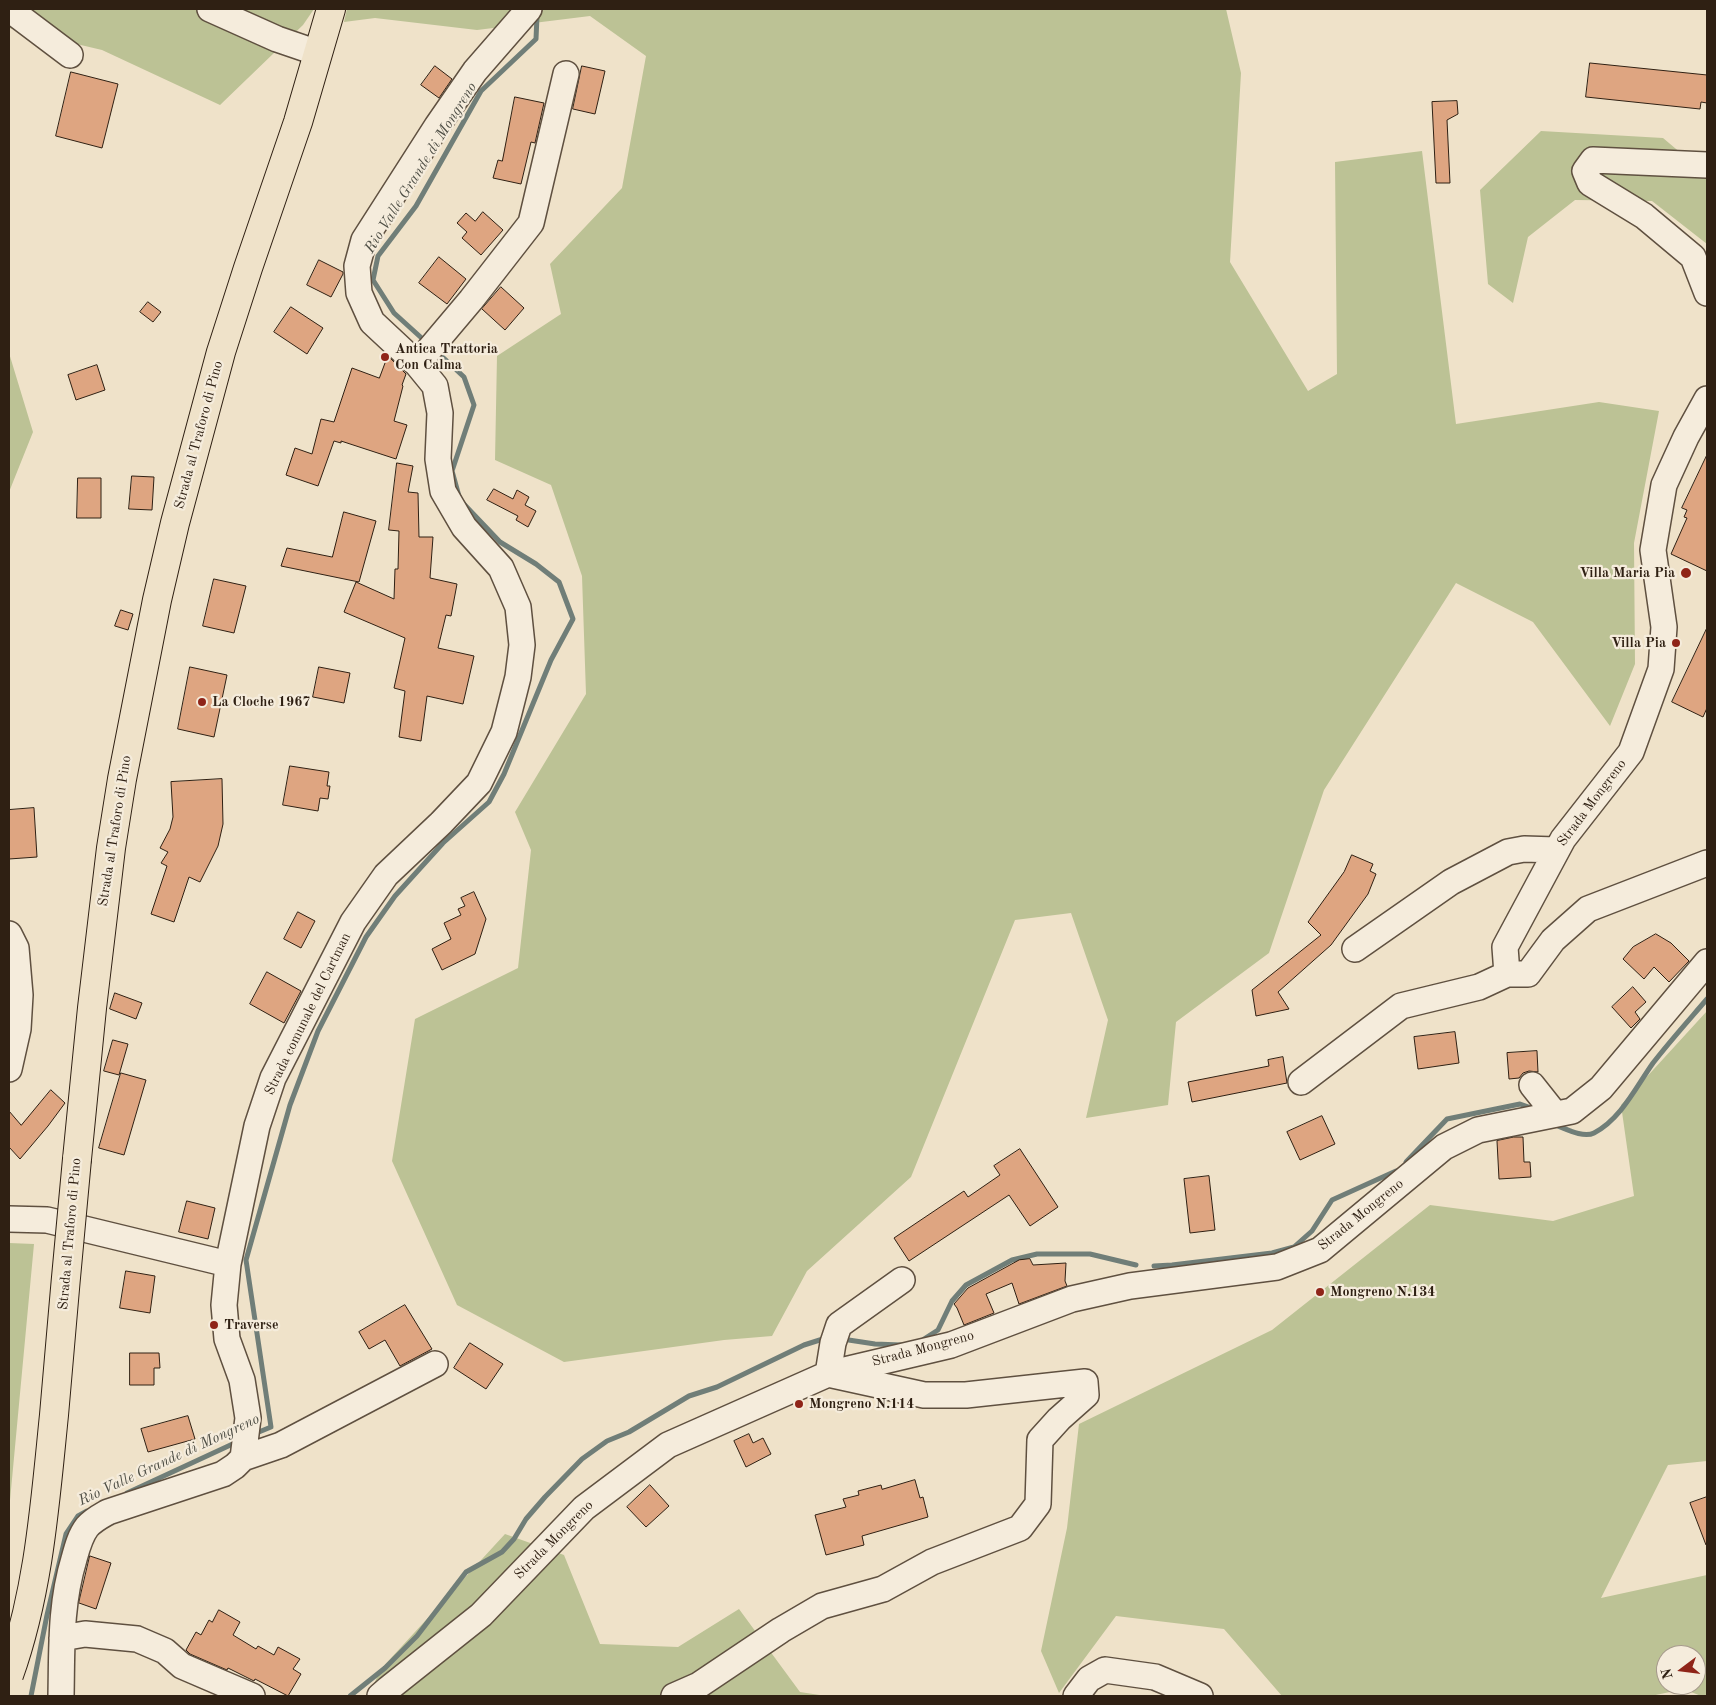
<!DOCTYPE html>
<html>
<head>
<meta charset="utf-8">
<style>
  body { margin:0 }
  #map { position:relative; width:1716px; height:1705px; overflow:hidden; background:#efe2c9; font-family:"Old Standard TT",serif }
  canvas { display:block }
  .frame { position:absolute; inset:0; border:10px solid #2f2013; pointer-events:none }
  .north { position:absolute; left:1656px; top:1645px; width:50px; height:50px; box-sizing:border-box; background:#f5ecdc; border:1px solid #a69a8c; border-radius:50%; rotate:255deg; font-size:14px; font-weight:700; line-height:20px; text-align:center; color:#2f2013 }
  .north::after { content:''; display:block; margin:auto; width:18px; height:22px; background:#8f2418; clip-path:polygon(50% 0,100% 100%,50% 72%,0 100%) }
</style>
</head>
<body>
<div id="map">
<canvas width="1716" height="1705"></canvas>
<div class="frame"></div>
<div class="north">N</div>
</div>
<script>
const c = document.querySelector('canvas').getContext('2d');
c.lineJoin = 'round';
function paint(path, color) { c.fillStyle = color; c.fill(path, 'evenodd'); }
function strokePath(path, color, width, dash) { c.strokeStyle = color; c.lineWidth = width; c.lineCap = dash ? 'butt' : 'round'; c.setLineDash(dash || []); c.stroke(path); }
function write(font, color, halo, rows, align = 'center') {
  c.font = font + ' "Old Standard TT",serif'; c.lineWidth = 4.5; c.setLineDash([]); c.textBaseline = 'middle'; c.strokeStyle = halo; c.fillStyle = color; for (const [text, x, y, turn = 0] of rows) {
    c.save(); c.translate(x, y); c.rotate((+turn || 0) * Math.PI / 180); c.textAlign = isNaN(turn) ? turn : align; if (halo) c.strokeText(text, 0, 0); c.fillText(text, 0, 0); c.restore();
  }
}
const green = new Path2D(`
  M9 9H314L303 25 220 105 102 50 9 28Z
  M347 9H1226L1241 73 1230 262 1308 391 1337 374 1335 162 1422 151 1456 424 1599 402 1659 411 1634 543 1635 664 1610 726 1533 622 1456 583 1324 790 1269 953 1176 1022 1168 1105 1086 1118 1108 1020 1071 913 1015 920 911 1177 807 1271 772 1336 724 1340 564 1362 457 1305 392 1161 415 1019 518 968 531 850 515 812 586 694 582 576 551 485 495 460 497 356 561 314 550 264 622 188 646 56 590 16 477 30 375 18 344 22Z
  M1541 131 1663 138 1707 175V244L1652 201 1575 200 1528 237 1513 303 1488 284 1480 190Z
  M9 353 33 432 9 492Z
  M1707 1011V1461L1668 1465 1601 1598 1707 1575V1696H1701L1684 1689 1651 1696H1282L1224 1629 1116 1616 1059 1693 1041 1651 1067 1528 1079 1424 1272 1330 1430 1205 1553 1221 1634 1196 1621 1105ZM1666 1655H1696V1685H1666Z
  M9 1243 34 1244 9 1511Z
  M505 1534 564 1555 600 1644 678 1647 739 1609 800 1692 826 1696H369L380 1670Z`);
const stream = new Path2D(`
  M426 342 394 313 373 280 378 256 416 206 481 91 536 39 537 16 535 13
  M1558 1126C1568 1130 1584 1138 1594 1133 1621 1119 1636 1087 1653 1063 1670 1041 1689 1020 1707 999
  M1406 1162 1447 1119 1520 1104 1534 1109
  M1154 1266 1172 1265 1272 1253 1294 1247 1312 1231 1332 1200 1396 1171
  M842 1339 875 1344 901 1345
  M924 1339 938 1330 952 1301 966 1285 1012 1260 1037 1254H1090L1136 1265
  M254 1434 271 1427 246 1260 290 1105 318 1031 366 937 395 896 443 843 489 802 504 774 551 660 573 619 559 582 536 564 500 542 460 500 452 471 474 405 464 377 436 351
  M127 1493 237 1442
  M31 1696 47 1615 66 1534 78 1516 87 1511
  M350 1696 385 1668 417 1636 466 1572 502 1552 514 1539 526 1519 545 1497 582 1459 607 1441 629 1432 689 1396 717 1387 804 1345 826 1338`);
const building = new Path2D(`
  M1590 63 1707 75V103L1701 102 1700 109 1586 97Z
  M435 66 452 79 439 98 421 85Z
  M582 66 605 71 595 114 573 109Z
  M71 72 118 84 102 148 56 136Z
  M515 97 544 103 535 143 531 142 521 184 493 178 498 160 502 161Z
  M1457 101 1458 114 1447 120 1450 183H1436L1432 102Z
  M483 212 503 230 481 255 462 238 467 232 457 223 466 213 475 221Z
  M439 257 466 279 447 304 419 283Z
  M319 260 343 272V274L331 297 307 285Z
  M501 287 524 308 505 330 482 309Z
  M148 302 161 312 153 322 140 312Z
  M291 307 323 328 307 354 274 332Z
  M388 356 406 374 402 385 403 386 394 421 407 425 396 459 341 441V443L334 441 318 486 286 475 295 448 312 454 321 419 334 422 352 368 379 378Z
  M97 365 105 390 76 400 68 375Z
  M1707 455V571L1671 554 1687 518 1684 517 1687 510 1682 508Z
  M397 463 413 466 408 492 418 493 419 537H433L430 578 457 584 451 616 446 615 438 648 474 656 463 704 427 696 421 741 399 737 405 691 394 688 405 638 344 612 356 582 394 599 395 569H398L399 531 389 530Z
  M132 476 154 477 152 510 129 509Z
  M78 478H101V518H77Z
  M494 489 513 499 517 490 529 497 525 505 536 511 528 527 516 520 518 516 487 500Z
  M344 512 376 521 359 582 281 566 287 548 332 557Z
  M214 579 246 586 234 633 203 626Z
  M121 610 133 614 128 630 115 626Z
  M1707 628V708L1703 717 1672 702Z
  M190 667 227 675 214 737 178 729Z
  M319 667 350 673 344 703 313 697Z
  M290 766 329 772 327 786H330L328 799 320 798 318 811 283 805Z
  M222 779 223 824 218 846 200 882 189 877 174 922 151 914 167 866 161 863 168 852 160 848 170 829 173 817 171 782Z
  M34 808 37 857 9 859V810Z
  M1352 855 1373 864 1370 871 1376 874 1368 894 1331 945 1278 992 1289 1009 1256 1016 1252 990 1321 935 1308 922 1344 872Z
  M474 892 486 919 475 954 442 970 432 949 451 939 444 923 461 915 458 909 465 906 461 898Z
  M298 912 315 921 301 948 284 939Z
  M1656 934 1671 943 1689 961 1669 982 1654 967 1644 979 1623 959 1633 947Z
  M267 972 301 991 284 1023 250 1004Z
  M1633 987 1646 1002 1635 1012 1640 1019 1631 1028 1612 1007Z
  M115 993 142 1003 136 1019 110 1009Z
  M1455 1032 1459 1063 1418 1069 1414 1037Z
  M113 1040 128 1044 119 1075 104 1071Z
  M1537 1051 1538 1072 1529 1071 1523 1073 1519 1078 1509 1079 1507 1053Z
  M1283 1057 1287 1083 1192 1102 1188 1082 1269 1066 1268 1060Z
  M121 1073 146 1080 124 1155 99 1148Z
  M51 1090 65 1103 48 1126 20 1159 9 1147V1111L21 1125Z
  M1322 1116 1335 1144 1300 1160 1287 1132Z
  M1514 1137H1523L1524 1162H1530L1531 1177 1499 1179 1497 1141Z
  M1020 1149 1058 1207 1030 1226 1009 1195 909 1261 894 1238 964 1191 968 1197 1000 1175 994 1166Z
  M1209 1176 1215 1230 1190 1233 1184 1179Z
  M187 1201 215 1208 208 1239 179 1232Z
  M1030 1259 1033 1265 1066 1263 1065 1281 1067 1286 1019 1304 1012 1283 986 1294 994 1313 964 1325 957 1308 954 1304 968 1288 1019 1260Z
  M126 1271 155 1276 150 1313 120 1308Z
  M405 1305 432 1349 400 1366 385 1340 369 1349 359 1332Z
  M470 1343 503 1364 486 1389 454 1368Z
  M130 1353H159L160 1368H154V1385H130Z
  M188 1416 195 1439 148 1452 141 1429Z
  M749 1434 753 1443 763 1438 771 1454 746 1467 734 1441Z
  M915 1480 920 1498 923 1497 928 1517 862 1536 864 1545 826 1555 815 1515 846 1507 843 1499 859 1495 858 1491 881 1485 882 1489Z
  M650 1485 669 1506 646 1527 627 1507Z
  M1707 1497V1544L1706 1545 1690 1503Z
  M90 1556 111 1563 96 1609 79 1603Z
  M219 1610 240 1622 233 1635 256 1649 258 1646 274 1655 278 1647 300 1659 293 1669 301 1674 288 1696 255 1679 254 1681 228 1668 227 1670 190 1654 186 1650 196 1632 201 1635 209 1620 212 1622Z`);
const minor = new Path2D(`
  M9 9 70 55
  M210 9 277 39 318 53
  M1707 165 1593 160 1585 171 1590 183 1644 216 1693 257 1707 293
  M417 364 471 300 531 223 566 74
  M1707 399 1686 437 1664 485 1653 550 1664 627 1661 669 1631 752 1563 839 1505 947 1507 974H1528L1553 940 1588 909 1707 863
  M9 934 16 948 20 995 18 1029 9 1069
  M1355 949 1451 882 1508 852 1524 849 1556 850
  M1301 1082 1401 1006 1479 987 1507 974
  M1532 1085 1555 1114
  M9 1219 47 1220 228 1264
  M243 1458 281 1445 435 1364
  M62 1638 85 1634 137 1639 165 1651 182 1666 252 1696
  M61 1696C62 1649 60 1605 74 1559 77 1548 80 1536 87 1527 93 1520 101 1516 108 1512L223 1474 235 1466 243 1458 248 1418 242 1380 227 1339 224 1305 228 1264 257 1126 273 1078 353 922 386 875 441 823 479 783 504 732 518 677 522 645 518 607 501 568 464 527 443 491 438 459 440 413 435 386 417 364 372 322 359 293 357 266 364 240 437 126 475 71 529 9
  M380 1696 388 1689 481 1615 584 1508 668 1445 828 1374 951 1345 1072 1299 1130 1286 1277 1267 1320 1250 1444 1147 1478 1130 1572 1111 1601 1088 1707 962
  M674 1696 699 1685 781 1630 822 1606 883 1589 932 1562 1020 1528 1038 1504 1040 1440 1059 1419 1086 1395 1085 1382 966 1395H924L828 1374 833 1343 839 1325 902 1280
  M1076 1696 1089 1679 1105 1670 1155 1677 1200 1696`);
const major = new Path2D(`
  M77 1159 92 1008 111 848 122 779 157 600 175 523 221 352 248 268 298 122 331 9`);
const majorBridge = new Path2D(`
  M9 1675C39 1591 45 1503 54 1415 61 1330 69 1244 77 1159`);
const markers = [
  [385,357,5,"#8f2418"],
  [1686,573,6,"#8f2418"],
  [1676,643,5,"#8f2418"],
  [202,702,5,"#8f2418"],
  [1320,1292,5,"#8f2418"],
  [214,1325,5,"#8f2418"],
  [799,1404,5,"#8f2418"]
];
const poiNames = [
  ["Antica Trattoria",395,349],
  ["Con Calma",395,365],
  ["Villa Maria Pia",1675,573,"right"],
  ["Villa Pia",1666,643,"right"],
  ["La Cloche 1967",212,702],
  ["Mongreno N.134",1330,1292],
  ["Traverse",224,1325],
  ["Mongreno N.114",809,1404]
];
const streetNames = [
  ["Strada al Traforo di Pino",199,435,-75],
  ["Strada Mongreno",1592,803,-53],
  ["Strada al Traforo di Pino",115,831,-81],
  ["Strada comunale del Cartman",308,1014,-64],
  ["Strada Mongreno",1361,1215,-39],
  ["Strada al Traforo di Pino",70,1234,-85],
  ["Strada Mongreno",923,1349,-15],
  ["Strada Mongreno",554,1540,-45]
];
const waterNames = [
  ["Rio Valle Grande di Mongreno",421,168,-58],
  ["Rio Valle Grande di Mongreno",169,1460,-25]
];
paint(green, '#bcc295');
strokePath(stream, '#707e78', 5);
paint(building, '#dea581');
strokePath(building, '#2f2013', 1);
strokePath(minor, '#5f5040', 28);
strokePath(major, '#2f2013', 30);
strokePath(minor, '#f5ecdc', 25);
strokePath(major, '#efe2c9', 28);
strokePath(majorBridge, '#2f2013', 30, []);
strokePath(majorBridge, '#efe2c9', 28);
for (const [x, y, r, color] of markers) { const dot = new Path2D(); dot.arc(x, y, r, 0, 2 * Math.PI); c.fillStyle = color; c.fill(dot); strokePath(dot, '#f5ecdc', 2); }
write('bold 14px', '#2f2013', '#f5ecdc', poiNames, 'left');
write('14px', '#2f2013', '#f5ecdc', streetNames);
write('italic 15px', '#4f4f46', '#f5ecdc', waterNames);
</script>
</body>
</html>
